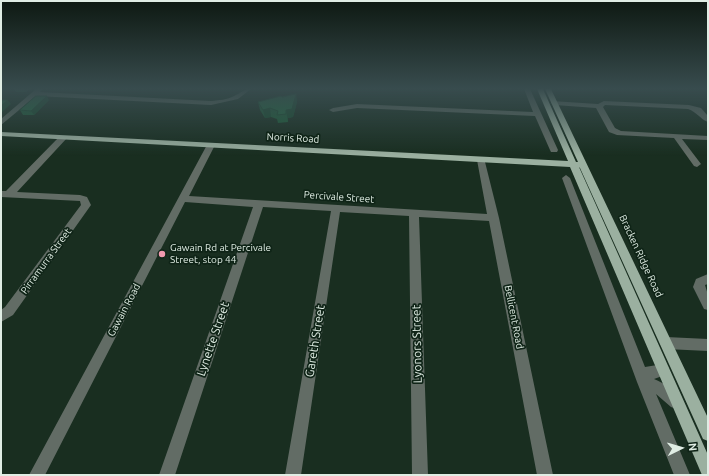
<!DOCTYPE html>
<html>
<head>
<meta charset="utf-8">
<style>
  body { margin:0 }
  #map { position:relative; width:709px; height:476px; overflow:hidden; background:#192e20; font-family:Ubuntu,sans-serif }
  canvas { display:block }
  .frame { position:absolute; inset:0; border:2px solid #e0ede4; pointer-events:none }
  .north { position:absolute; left:661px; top:428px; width:40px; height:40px; -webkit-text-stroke:3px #0f2417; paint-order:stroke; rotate:85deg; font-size:11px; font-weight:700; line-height:16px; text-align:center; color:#e0ede4 }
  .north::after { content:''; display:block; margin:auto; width:14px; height:18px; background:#e0ede4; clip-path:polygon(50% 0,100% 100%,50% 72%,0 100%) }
</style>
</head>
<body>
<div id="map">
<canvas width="709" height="476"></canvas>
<div class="frame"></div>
<div class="north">N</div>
</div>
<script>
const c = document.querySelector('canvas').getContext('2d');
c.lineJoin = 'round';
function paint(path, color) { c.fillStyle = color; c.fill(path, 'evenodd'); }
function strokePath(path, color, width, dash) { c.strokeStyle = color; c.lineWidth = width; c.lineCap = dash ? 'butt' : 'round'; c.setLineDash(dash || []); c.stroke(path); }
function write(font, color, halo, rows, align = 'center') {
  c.font = font + ' Ubuntu,sans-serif'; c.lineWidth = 3.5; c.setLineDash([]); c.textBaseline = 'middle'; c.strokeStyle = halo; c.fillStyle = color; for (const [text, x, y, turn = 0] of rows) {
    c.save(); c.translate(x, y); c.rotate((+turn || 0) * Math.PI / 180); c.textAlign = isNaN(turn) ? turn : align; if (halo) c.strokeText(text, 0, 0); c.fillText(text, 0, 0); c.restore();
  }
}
const minor = new Path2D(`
  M36 89H42L40 92 211 101C219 100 227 100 234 96 241 93 243 89 251 89L238 99 211 105 36 96 1 125V119Z
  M524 89H530L558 150 557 152H551L550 150 535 116 357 108 333 112 329 110 333 108 357 104 533 112Z
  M552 101 598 104 604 101 689 105 701 108 708 116V122C700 119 697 112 688 109L605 105 603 107 615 128 621 131 708 136V140L682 139 701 164 697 167 694 166 674 138 617 135 609 132 596 108 555 105 551 103Z
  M60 136H66L67 138 17 192 80 195 87 197 91 205 13 315 1 322V310L5 307 81 205 80 201 1 197V191H6Z
  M208 143H214L215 145 189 196 487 214 477 160 478 158H484L499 218 553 475H537L489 221 419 217 428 475H412L409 216 340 212 301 475H285L331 211 263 207 175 475H159L253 207 185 202 45 475H29Z
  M566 175 570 178 645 367 663 364 668 366 669 370 668 374 654 379C664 383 679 392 683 402L681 407 676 409 671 407 656 394 690 475H674L637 382 562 178Z
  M708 274V284L705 285 708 295V310L704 309 693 287 696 279Z
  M666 337 708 339V351L666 349 662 347 660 343 662 339Z`);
const major = new Path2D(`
  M537 89H543L576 162H578L545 89H551L708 418V441L703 439 580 168 579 167 708 455V475H702L570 167 1 136V132L568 161Z`);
const wall = new Path2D(`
  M14 89H30L26 92H16Z
  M296 94 297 102 293 117 288 118V122L278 123 277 119 271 117 265 118 260 110 258 102Z
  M49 100 34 115H23L20 110Z`);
const shadedWall = new Path2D(`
  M24 89H30L26 92Z
  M296 94 297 102 293 117 288 118V122L286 110Z
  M47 96 49 100 34 115 31 111Z
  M8 100 11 104 1 113V106Z
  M270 108 271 117 265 118 263 110Z`);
const building = new Path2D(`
  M296 94 292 109 286 110V114L277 115 278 111 270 108 263 110 258 102 281 96 282 97Z
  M36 96H47L31 111 20 110Z
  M1 100H8L1 106Z`);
const markers = [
  [162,254,4,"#f29aaf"]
];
const streetNames = [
  ["Norris Road",293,138,3],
  ["Percivale Street",339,197,4],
  ["Bracken Ridge Road",641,256,65],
  ["Pirramurra Street",46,261,-54],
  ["Gawain Road",124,310,-62],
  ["Bellicent Road",514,317,79]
];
const poiNames = [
  ["Gawain Rd at Percivale",170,248],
  ["Street, stop 44",170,260]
];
const nearStreetnames = [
  ["Lynette Street",213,339,-71],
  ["Gareth Street",315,341,-81],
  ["Lyonors Street",417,344,-91]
];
paint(minor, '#626c65');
paint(major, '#9bb0a0');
paint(wall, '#1c5e38');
paint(shadedWall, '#164c2e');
paint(building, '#206d41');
strokePath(building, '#164c2e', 1);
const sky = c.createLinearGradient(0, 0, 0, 156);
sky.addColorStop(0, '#0e1912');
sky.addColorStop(0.57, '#384c4e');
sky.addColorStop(1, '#384c4e00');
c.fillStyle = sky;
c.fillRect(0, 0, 709, 156);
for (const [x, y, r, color] of markers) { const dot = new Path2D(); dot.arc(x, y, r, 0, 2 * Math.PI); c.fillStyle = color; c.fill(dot); strokePath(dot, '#0f2417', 1.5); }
write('10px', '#e0ede4', '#0f2417', streetNames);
write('10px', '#e0ede4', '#0f2417', poiNames, 'left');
write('12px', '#e0ede4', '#0f2417', nearStreetnames);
</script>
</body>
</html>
